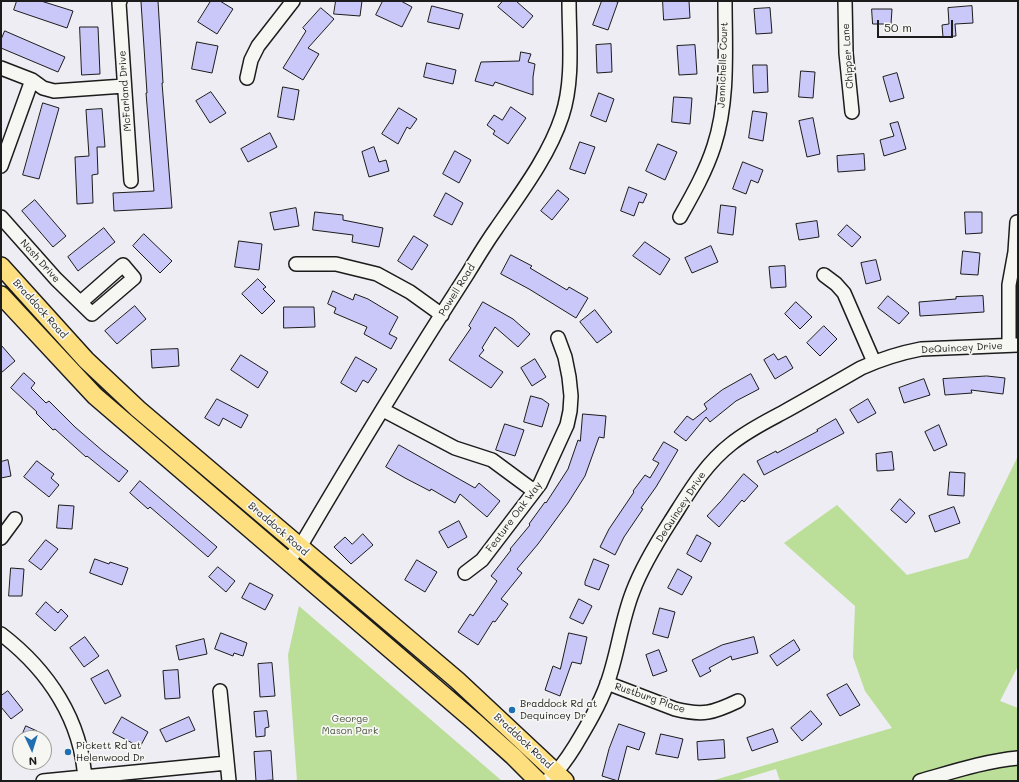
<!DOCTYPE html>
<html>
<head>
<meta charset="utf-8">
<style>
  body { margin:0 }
  #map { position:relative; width:1019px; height:782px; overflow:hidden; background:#ededf3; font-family:Mali,sans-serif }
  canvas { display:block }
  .frame { position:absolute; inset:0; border:2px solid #1c1c1c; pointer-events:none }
  .north { position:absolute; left:12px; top:730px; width:40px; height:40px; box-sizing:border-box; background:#f6f6f2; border:1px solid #9f9f9c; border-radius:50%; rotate:176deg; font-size:11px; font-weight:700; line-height:16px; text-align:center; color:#1c1c1c }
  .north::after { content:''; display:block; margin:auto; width:14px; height:18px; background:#1f6fb2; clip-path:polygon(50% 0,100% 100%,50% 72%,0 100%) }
  .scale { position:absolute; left:877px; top:20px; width:76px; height:18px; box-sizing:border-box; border:2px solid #1c1c1c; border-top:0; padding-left:5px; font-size:12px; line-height:14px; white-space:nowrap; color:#1c1c1c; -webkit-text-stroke:3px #f6f6f2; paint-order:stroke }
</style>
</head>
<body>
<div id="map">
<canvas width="1019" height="782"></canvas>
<div class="frame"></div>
<div class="north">N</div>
<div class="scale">50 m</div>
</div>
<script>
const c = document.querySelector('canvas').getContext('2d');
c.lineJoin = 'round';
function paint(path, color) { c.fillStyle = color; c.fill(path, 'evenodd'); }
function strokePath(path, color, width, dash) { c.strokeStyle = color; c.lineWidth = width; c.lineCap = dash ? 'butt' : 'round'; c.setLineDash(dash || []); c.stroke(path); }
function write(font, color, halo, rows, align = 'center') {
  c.font = font + ' Mali,sans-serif'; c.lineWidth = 3.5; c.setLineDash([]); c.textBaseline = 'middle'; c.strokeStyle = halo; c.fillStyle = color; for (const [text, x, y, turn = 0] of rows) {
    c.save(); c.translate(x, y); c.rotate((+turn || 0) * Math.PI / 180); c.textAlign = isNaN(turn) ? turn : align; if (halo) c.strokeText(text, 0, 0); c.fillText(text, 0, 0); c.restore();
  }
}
const green = new Path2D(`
  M1018 456V666L1000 701 1018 708V781H780L776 769 736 781H711L892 728 865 691 853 657 855 606 784 543 837 505 907 575 968 558Z
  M299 606 502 781H297L288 655Z`);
const building = new Path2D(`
  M17 1H41L73 11 67 28 14 10Z
  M158 1 163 83H162L172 208 114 211 113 193 154 191 146 93H147L141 2Z
  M211 1H220L233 9 217 34 198 22Z
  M336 1H362L360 16 334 14Z
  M383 1H401L412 7 402 27 376 15Z
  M503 1H516L533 16 523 28 498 7Z
  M602 1H613L618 2 608 30 593 25Z
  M663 1H689L690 18 664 20Z
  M432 6 463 14 459 29 428 22Z
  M972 6 973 23 955 24 956 36 943 37 942 25 949 24 948 8Z
  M321 8 334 19 308 48 319 54 303 80 283 68 306 31 303 28Z
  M770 8 772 33 756 34 754 9Z
  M872 9H892L891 24H873Z
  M80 27H98L100 74 82 75Z
  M5 31 65 57 58 72 1 48V40Z
  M197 42 218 46 212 73 192 69Z
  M611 44 612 72 597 73 596 45Z
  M695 45 697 74 679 75 677 46Z
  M521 52 531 54 528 62 535 64 533 77V95L495 82 493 86 475 81 481 62 519 61Z
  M427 63 456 70 453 84 424 77Z
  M753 65H767L768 92 754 93Z
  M801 71 815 72 813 98 799 97Z
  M897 73 904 98 890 102 883 77Z
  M283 87 299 90 294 120 278 117Z
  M211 92 226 113 210 123 196 101Z
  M599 93 614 99 606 122 591 116Z
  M674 97 692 98 690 124 672 122Z
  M43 103 59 108 39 179 23 175Z
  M511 107 526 118 508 144 493 134 495 131 487 125 494 115 502 120Z
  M399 108 417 119 410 129 407 127 398 144 382 134Z
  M102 109 105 147H97L98 174 92 175 93 203 77 204 75 157 89 156 86 110Z
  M753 111 767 113 763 141 749 138Z
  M813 118 820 154 807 157 799 121Z
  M898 122 906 149 884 156 880 140 894 136 890 124Z
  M270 133 277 147 248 162 241 149Z
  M580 142 595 147 585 174 570 169Z
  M658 144 677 152 665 180 646 171Z
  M374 147 379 162 386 160 389 171 369 177 362 152Z
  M455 151 471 160 459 183 443 174Z
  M864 154 865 170 838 172 837 156Z
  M743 162 763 170 758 183 751 180 746 194 733 189Z
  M629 187 647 194 643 203 639 202 634 216 621 211Z
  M558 190 569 199 552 220 541 211Z
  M446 193 463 203 452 225 434 216Z
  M35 200 66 236 53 247 22 211Z
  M721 205 736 207 733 235 718 233Z
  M296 208 299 226 274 230 270 213Z
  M315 212 343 215V220L383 228 379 247 352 242 353 235 313 230Z
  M965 212H982V233L966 234Z
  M817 221 819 237 799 240 796 224Z
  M847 225 861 237 852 247 838 235Z
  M104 228 115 242 78 271 68 257Z
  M144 234 172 261 160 273 133 246Z
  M414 236 428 245 412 270 398 261Z
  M239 241 262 244 259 270 235 267Z
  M645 242 670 259 660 275 633 256Z
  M711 246 718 262 692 273 685 258Z
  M963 251 980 253 978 275 961 274Z
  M511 255 532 266 530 268 567 290 569 287 588 298 576 318 529 289 501 274Z
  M876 260 881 280 866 284 861 263Z
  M785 266 786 287 771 288 769 267Z
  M258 279 266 287 263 289 275 301 262 314 242 294Z
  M333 291 353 300 355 294 368 299 398 317 389 334 397 338 391 349 364 334 367 327 334 313 336 308 328 304Z
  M888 296 909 313 899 324 878 308Z
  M983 296 984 312 920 316 919 302 956 299V297Z
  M483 302 513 319 530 334 518 347 495 327 482 348 484 350 479 356 503 372 491 388 449 360 471 328 469 326Z
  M796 302 812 317 800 329 785 314Z
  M135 306 146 319 117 344 105 331Z
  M284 307H314L315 327 284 328Z
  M595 310 612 332 597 343 580 322Z
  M824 326 837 339 820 356 807 343Z
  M1 345 15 361 1 373Z
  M178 349 179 366 152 368 151 350Z
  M774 354 778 360 786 356 793 368 775 379 764 360Z
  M241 355 268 372 258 388 231 370Z
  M356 357 377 369 368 383 363 380 356 392 341 383Z
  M535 359 546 377 532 386 521 368Z
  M24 373 35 383 31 388 46 403 49 401 75 427 104 452 128 471 119 482 87 456 86 457 55 429 53 430 36 413 37 412 11 388Z
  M751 374 759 389 736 401 710 422 706 417 686 441 674 432 687 416 693 420 707 409 704 404 722 390Z
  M987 376 1005 378 1003 394 971 390 972 393 945 395 943 379Z
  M924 379 930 395 904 403 899 388Z
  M531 396 542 399 549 404 542 427 524 422Z
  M217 399 248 415 241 428 223 418 219 426 205 418Z
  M868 399 876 413 858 423 850 410Z
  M583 414 606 416 604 438 599 437 585 476 568 503 538 544 517 569 522 573 501 599 508 604 495 622 493 621 478 645 458 632 470 614 473 616 497 581 491 576 511 550 510 549 530 525 529 524 545 502 546 503 568 469 578 440 580 441Z
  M836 419 844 433 764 475 757 461 776 451 777 453 818 431 817 430Z
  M505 424 524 430 515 456 496 450Z
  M939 425 947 445 934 451 925 432Z
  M664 442 678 450 656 487 641 508 643 509 624 537 615 555 600 547 609 529 634 492 633 491 645 475 650 478 659 463 653 460Z
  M399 445 475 488 479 483 500 501 487 517 460 494 455 503 431 489 430 491 405 478 386 467Z
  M892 452 894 470 877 471 876 454Z
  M8 460 11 476 1 478V462Z
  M37 461 54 474 51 478 59 485 49 497 24 477Z
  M950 472 965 473 964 496 948 495Z
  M744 474 758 486 744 502 742 500 719 527 707 516 721 501Z
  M140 481 217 547 208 557 150 507 148 509 130 493Z
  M900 499 915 513 906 523 891 510Z
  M59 505 74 506 72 529 57 528Z
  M954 507 960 523 935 532 929 516Z
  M459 521 467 537 448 548 439 532Z
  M363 534 373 545 351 564 334 547 345 537 352 544Z
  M697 535 711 543 701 562 687 554Z
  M46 540 58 549 41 570 29 561Z
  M95 559 109 564 110 562 128 568 122 585 90 573Z
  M594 559 609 565 599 590 585 585V582Z
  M417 560 437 572 425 592 405 580Z
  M218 567 235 581 226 592 209 577Z
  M11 568 24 569 22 596H9Z
  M678 569 692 577 682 595 668 588Z
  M250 583 273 595 265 610 242 598Z
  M579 599 592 606 583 624 570 618Z
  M46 602 58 613 61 609 68 616 55 631 36 614Z
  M660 608 675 612 668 638 653 634Z
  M221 633 247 643 243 656 234 653 233 656 215 649Z
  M569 633 587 637 581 664 572 662 560 696 545 690 553 666 560 669Z
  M85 637 99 656 84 667 70 648Z
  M754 637 758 653 732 660 731 656 709 668 711 671 700 677 692 660 722 645Z
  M204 639 207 654 179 660 176 646Z
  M794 640 800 650 777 666 770 656Z
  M659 650 667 671 653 676 646 655Z
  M272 663 275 696 260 697 258 664Z
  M108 670 121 696 105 704 91 679Z
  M178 670 180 698 165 699 163 671Z
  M847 684 860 705 840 716 827 695Z
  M8 691 23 710 11 719 1 707V696Z
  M267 711 269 727 265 728V736L256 737 254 712Z
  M811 711 822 724 802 741 791 728Z
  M122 717 148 732 140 747 113 733Z
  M189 717 195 730 166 742 160 730Z
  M619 724 645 733 639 750 627 746 618 781 602 776 609 749Z
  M26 726 37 731 35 738H21Z
  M773 729 778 742 752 751 747 738Z
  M661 734 683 739 678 758 656 754Z
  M724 740 725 758 698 760 697 742Z
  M271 751 273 780 256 781 254 752Z`);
const minor = new Path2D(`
  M120 1 119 3 131 181
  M845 1 846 53 852 112
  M1 68 32 80 43 88 54 91 124 86
  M247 78 251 60 258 46 293 1
  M1 166 32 80
  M1 217 56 279 92 314 134 278 123 265 81 302
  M680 217C693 194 706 171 714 146 729 100 725 49 725 1
  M296 264H336L377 274 410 292 442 315
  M824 275 836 284 844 293 874 362
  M1009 345V285L1015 252 1017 222
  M383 410 455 448 492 460 534 491
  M1 538 15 519
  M287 561 300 547C354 455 410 363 468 273 477 258 486 243 496 229 520 194 549 156 562 116 574 80 569 38 569 1
  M465 573 482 560 540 484 567 425 570 411 571 396 569 377 565 357 558 338
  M1 634C48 670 82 720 85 781
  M607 683 675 709C703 716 713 713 738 701
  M220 691 229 781
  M43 781 227 763
  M547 781C559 771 567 759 575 746 587 726 599 706 607 684 618 654 621 621 633 591 642 567 656 544 670 522 688 494 704 465 731 444 747 431 765 422 782 413 809 398 835 383 861 368 881 359 900 353 921 349L1018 345
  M920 781C952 772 985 761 1018 758`);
const major = new Path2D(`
  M1 266 86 360 138 409 457 680 565 781
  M1 295 95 396 475 722 513 756 538 781`);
const markers = [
  [512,710,4,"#1f6fb2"],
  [68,752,4,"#1f6fb2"]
];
const streetNames = [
  ["Chipper Lane",848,56,-94],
  ["Jennichelle Court",723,65,-88],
  ["McFarland Drive",125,91,-94],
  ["Nash Drive",40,261,48],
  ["Powell Road",457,290,-58],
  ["Braddock Road",40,309,48],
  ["DeQuincey Drive",962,348,-3],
  ["DeQuincey Drive",681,507,-57],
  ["Feature Oak Way",514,517,-53],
  ["Braddock Road",278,529,41],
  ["Rustburg Place",650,698,19],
  ["Braddock Road",523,741,43]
];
const poiNames = [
  ["Braddock Rd at",520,704],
  ["Dequincey Dr",520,716],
  ["Pickett Rd at",76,746],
  ["Helenwood Dr",76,758]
];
const parkNames = [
  ["George",350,719],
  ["Mason Park",350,731]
];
paint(green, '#bbde98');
paint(building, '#cac7f9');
strokePath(building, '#1c1c1c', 1);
strokePath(minor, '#1c1c1c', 16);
strokePath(major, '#1c1c1c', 20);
strokePath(minor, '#f6f6f2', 13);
strokePath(major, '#fddf80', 17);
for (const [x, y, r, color] of markers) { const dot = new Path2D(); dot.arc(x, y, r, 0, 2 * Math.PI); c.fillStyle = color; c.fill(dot); strokePath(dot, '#f6f6f2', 1.5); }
write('10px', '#1c1c1c', '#f6f6f2', streetNames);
write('10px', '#1c1c1c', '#f6f6f2', poiNames, 'left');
write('10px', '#4c5641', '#f6f6f2', parkNames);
</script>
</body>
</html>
